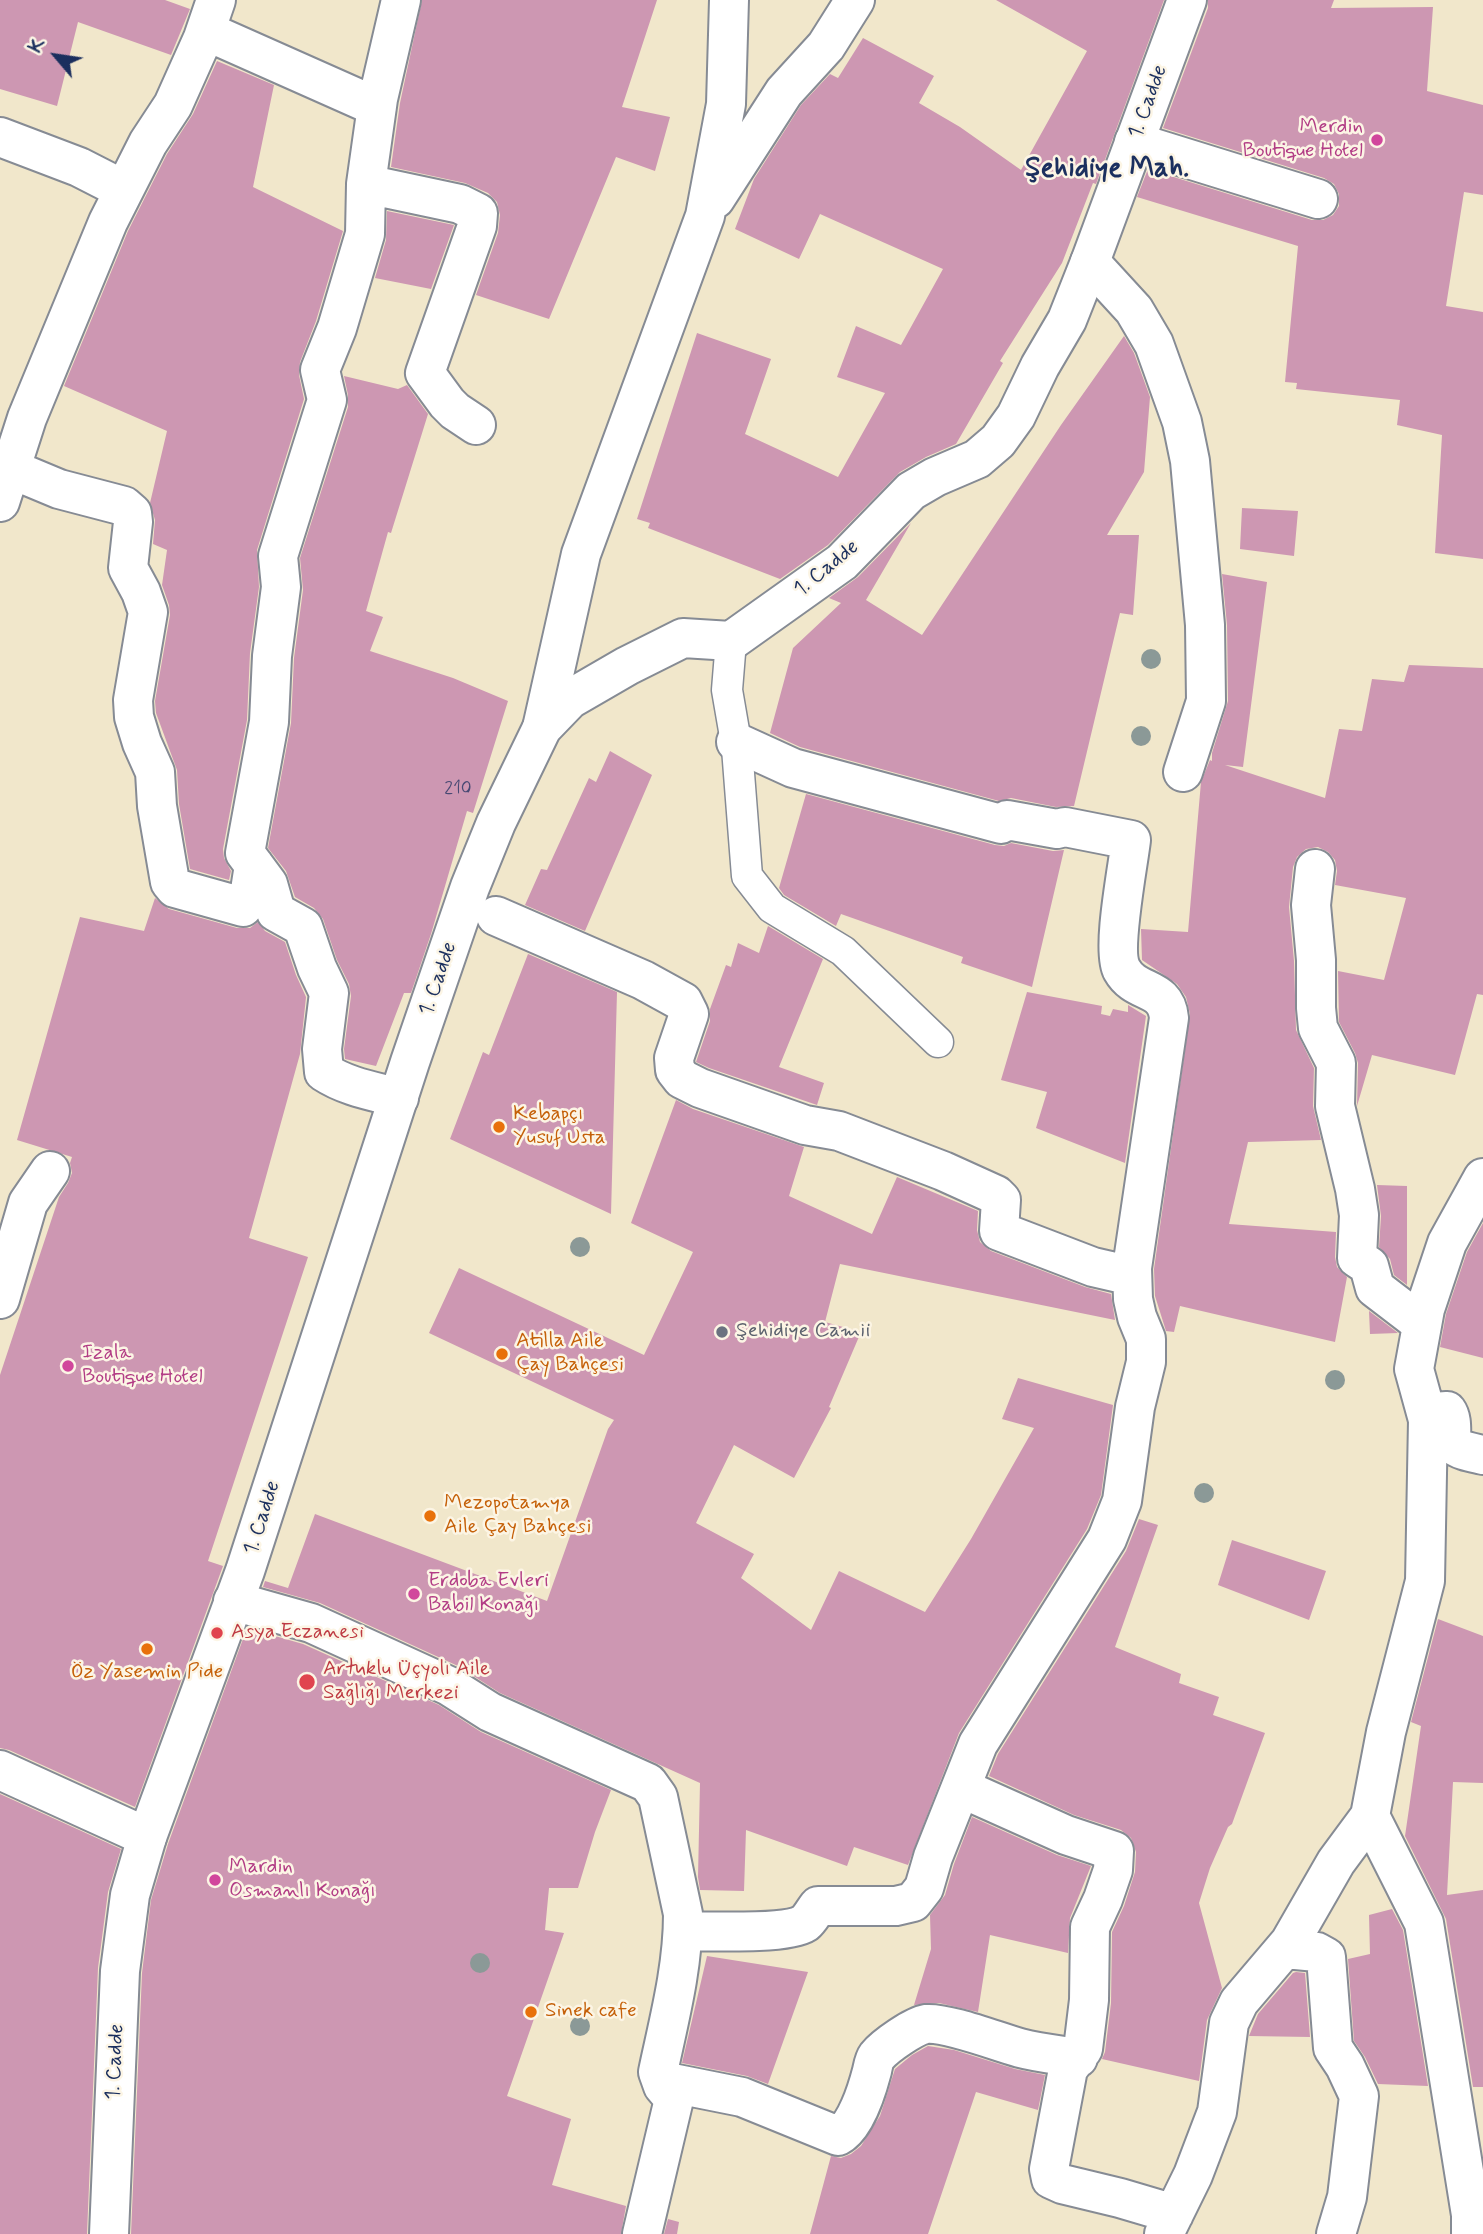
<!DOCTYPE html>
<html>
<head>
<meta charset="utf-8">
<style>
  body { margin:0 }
  #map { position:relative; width:1483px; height:2234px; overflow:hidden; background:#f1e7cb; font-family:Mynerve,sans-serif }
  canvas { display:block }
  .north { position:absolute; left:21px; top:21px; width:70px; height:70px; -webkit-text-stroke:5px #fcf5e5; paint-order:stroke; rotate:299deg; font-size:19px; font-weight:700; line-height:28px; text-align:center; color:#1b2f5e }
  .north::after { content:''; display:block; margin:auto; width:24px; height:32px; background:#1b2f5e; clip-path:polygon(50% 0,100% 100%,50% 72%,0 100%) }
</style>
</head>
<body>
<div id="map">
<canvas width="1483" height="2234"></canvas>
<div class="north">K</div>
</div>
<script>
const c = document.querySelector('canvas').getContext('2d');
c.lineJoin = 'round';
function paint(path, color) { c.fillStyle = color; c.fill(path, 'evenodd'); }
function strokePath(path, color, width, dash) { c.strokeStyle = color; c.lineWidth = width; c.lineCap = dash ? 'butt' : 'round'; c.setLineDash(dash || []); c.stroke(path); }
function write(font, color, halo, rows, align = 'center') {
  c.font = font + ' Mynerve,sans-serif'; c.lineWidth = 5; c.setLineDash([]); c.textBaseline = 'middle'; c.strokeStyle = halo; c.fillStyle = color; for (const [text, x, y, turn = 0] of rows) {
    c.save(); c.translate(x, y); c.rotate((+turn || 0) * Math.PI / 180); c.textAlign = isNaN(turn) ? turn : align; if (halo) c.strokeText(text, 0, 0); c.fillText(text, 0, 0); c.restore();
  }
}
const building = new Path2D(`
  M0 0H165L190 9 171 55 78 22 57 106 0 89Z
  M422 0H657L622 107 670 117 655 171 616 157 549 319 476 295 498 233 500 215 497 202 488 193 465 183 391 167 400 103Z
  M996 0H1164L1096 184 1093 183 1062 263 1000 361 1003 363 956 444 926 457 900 472 828 545 780 579 648 528 650 523 637 519 697 333 771 359 745 434 838 477 885 393 837 377 856 326 901 345 943 269 820 214 799 259 735 229 754 179 801 105 830 74 838 78 863 38 934 76 919 103 960 127 1021 170 1087 51Z
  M1208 0H1334L1331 8 1433 7 1427 91 1483 105V195L1464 192 1446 306 1483 312V559L1435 553 1442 435 1397 425 1400 400 1296 389 1297 383 1285 382 1298 246 1137 197 1148 169 1312 220H1323L1333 215 1339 206V194L1334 184 1324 178 1163 128 1208 8Z
  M217 61 274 85 253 187 343 231 316 321 300 362 299 375 304 399 257 550 259 587 250 653 247 720 223 849 224 858 231 871 229 880 190 869 179 804 177 770 156 713 155 701 170 615 169 605 162 585 167 550 153 544 155 520 150 503 167 431 64 386 128 231 167 154 193 114Z
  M387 211 454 225 431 289 375 278 386 240Z
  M1124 336 1134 353 1150 397 1144 472 1107 535H1139L1133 615 1120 613 1074 806 1056 807 1011 798 999 801 800 747 770 733 793 648 841 603 829 598 858 577 911 523 866 600 922 635 1061 425Z
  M344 376 398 389 407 385 428 414 391 533 388 532 366 611 383 617 370 651 453 678 508 701 473 813 467 811 431 934 411 993H404L376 1066 345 1059 344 1049 351 996 349 984 337 960 323 919 314 908 295 897 286 871 268 848 291 723 294 658 303 590 300 558 348 407V395Z
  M1242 508 1298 511 1294 556 1240 549Z
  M1222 574 1267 582 1243 767 1225 765 1325 798 1339 729 1362 731 1372 679 1404 682 1409 665 1483 668V995L1477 994 1455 1075 1372 1055 1357 1106 1358 1063 1355 1053 1339 1022 1338 971 1384 980 1406 898 1335 885 1337 871 1335 860 1328 852 1318 847 1306 849 1297 857 1293 867 1289 907 1294 961 1296 1030 1314 1068 1313 1106 1321 1140 1248 1142 1229 1224 1336 1232 1335 1257 1337 1267 1347 1277 1335 1342 1180 1306 1174 1332 1166 1331 1155 1296 1154 1269 1190 1014 1186 997 1177 984 1142 960 1141 929 1188 932 1201 782 1210 760 1212 761V753L1228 701 1227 625Z
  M610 751 652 775 585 931 525 905 541 869 547 870 589 778 596 782Z
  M806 794 995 845 1004 846 1011 843 1053 851 1064 850 1032 987 961 963 963 957 841 914 836 926 784 895 779 888Z
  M155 898 169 909 237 928H250L258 922 265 931 285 942 296 975 306 997 300 1054 249 1238 308 1257 208 1561 223 1566 135 1807 9 1750 0 1748V1375L59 1197 68 1183 72 1173 70 1163 72 1157 17 1140 80 917 144 931Z
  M768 926 823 959 779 1067 824 1083 817 1105 709 1068 696 1062 710 1021V1009L726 965 731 967 738 943 759 953Z
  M528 954 617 992 611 1214 450 1139 483 1052 489 1055Z
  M1027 992 1102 1006 1101 1014 1110 1016 1113 1009 1128 1012V1005L1146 1016 1125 1163 1036 1128 1047 1092 1001 1080Z
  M676 1100 693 1109 804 1147 789 1196 872 1234 897 1177 978 1211 977 1230 980 1242 991 1251 1085 1287 1111 1294 1115 1320 840 1264 825 1322 861 1332 829 1407 831 1408 794 1478 734 1445 696 1523 754 1554 741 1578 811 1630 839 1571 925 1612 971 1539 1034 1428 1002 1419 1018 1378 1113 1405 1101 1495 1087 1529 959 1733 908 1865 854 1847 847 1866 746 1830 744 1891 700 1890 698 1877 700 1783 500 1693 458 1666 320 1603 263 1587 265 1581 288 1588 315 1514 547 1601 608 1429 614 1420 429 1333 459 1268 644 1355 693 1252 631 1223Z
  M1377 1185 1407 1186V1285L1394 1275 1390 1259 1379 1247 1381 1216Z
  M1483 1223V1358L1440 1347 1446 1314 1467 1252Z
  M1369 1311 1398 1333 1370 1334Z
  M1139 1519 1158 1525 1115 1647 1181 1674 1179 1683 1219 1697 1213 1715 1265 1733 1232 1824 1228 1827 1210 1868 1199 1903 1222 1988 1207 2020 1199 2081 1102 2059 1105 2052 1111 2003 1112 1932 1124 1906 1135 1872 1136 1852 1131 1838 1121 1830 1074 1815 989 1776 998 1754 1126 1551Z
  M1232 1540 1326 1571 1309 1620 1218 1585Z
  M1438 1619 1483 1636V1783L1453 1782 1447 1895 1483 1890V2087H1473L1446 1919 1405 1836 1421 1726 1411 1722Z
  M247 1628 303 1644 439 1705 481 1732 611 1790 595 1832 578 1888H549L545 1930 564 1933 507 2096 571 2119 552 2185 626 2206 621 2234H131L142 1973 151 1900 168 1844Z
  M0 1794 121 1849 108 1892 98 1968 87 2234H0Z
  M972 1817 1057 1855 1091 1866 1070 1918 1068 1953 990 1935 978 2012 939 2003 914 2005 931 1949 930 1915 945 1895 954 1864Z
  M1392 1909 1403 1930 1428 2086 1378 2084 1365 2057 1354 2041 1348 1959 1370 1954 1369 1915Z
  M707 1956 808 1972 768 2084 747 2076 682 2063Z
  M1296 1972 1305 1973 1310 2037 1249 2036 1258 2014 1293 1973Z
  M928 2046 954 2050 1015 2069 1045 2075 1038 2110 976 2092 928 2234H810L831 2156 841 2158 851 2154 861 2146 880 2116 895 2069 912 2055Z
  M668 2219 679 2222 677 2234H664Z`);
const lane = new Path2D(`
  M731 641 727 690 737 748 747 876 772 908 843 951 938 1042`);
const street = new Path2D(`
  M206 31 377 107
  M0 137 79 167 124 190
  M1134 142 1318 199
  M366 184 460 204 478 213 477 226 425 373 447 403 455 411 476 425
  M715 199 784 92 826 46 855 0
  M1090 262 1134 310 1154 344 1182 422 1190 461 1205 625 1206 701 1183 772
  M11 469 59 489 124 506 132 513 133 522 128 568 141 592 148 612 133 700 134 717 142 743 155 772 157 806 170 882 175 888 243 907 249 897 254 865
  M0 502 27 418 108 222 148 143 173 105 203 38 216 0
  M542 728 581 554 705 216 726 104 729 0
  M1315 869 1311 905 1316 960V1008L1318 1028 1336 1063 1335 1106 1355 1189 1359 1215 1357 1258 1369 1266 1375 1288 1422 1324
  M496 916 643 980 683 1002 689 1014 674 1058 675 1070 682 1079 700 1088 805 1125 839 1131 943 1171 996 1195 1001 1200 999 1231 1093 1267 1132 1276
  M399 1098C373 1091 347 1087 324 1072L322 1049 329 993 317 968 303 927 276 912 268 884 245 853 269 722 272 656 281 587 278 556 327 400 320 370 337 328 365 234 366 184 378 99 401 0
  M0 1299 28 1203 50 1171
  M1433 1412 1447 1411C1455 1422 1448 1441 1454 1445 1460 1451 1475 1453 1483 1455
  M233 1601 311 1623 449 1686 490 1712 648 1783 658 1797 683 1914C683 1968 669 2020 658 2072L663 2086 674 2099 642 2234
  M0 1770 147 1837
  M961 1788 1066 1835 1114 1851 1113 1870 1103 1899 1090 1927 1089 2000 1083 2049 1068 2069 1049 2169 1051 2179 1062 2184 1120 2198 1174 2214
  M1370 1816 1424 1923 1471 2215V2234
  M683 1931C707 1931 787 1935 805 1923 810 1919 814 1911 818 1906H896L913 1902 924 1888 933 1857 978 1744 1107 1539 1122 1501 1135 1407 1146 1362V1339L1137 1317 1133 1299 1132 1268 1169 1018C1166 985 1136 995 1122 970 1111 951 1128 866 1131 840L1065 827 1057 829 1007 820 1001 824 793 768 736 742
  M1285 1949 1317 1952 1326 1957 1333 2048 1345 2066 1359 2096 1347 2197 1336 2234
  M662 2081 742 2097 838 2136C856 2127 867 2090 872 2071 873 2066 874 2060 877 2056 885 2046 914 2026 926 2024 947 2022 998 2042 1020 2048 1039 2053 1059 2055 1078 2058
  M1164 2234 1193 2175 1217 2112 1229 2023 1239 2002 1290 1942 1336 1862 1370 1816 1386 1732 1425 1581 1428 1420 1414 1369 1425 1309 1447 1243 1483 1178`);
const secondary = new Path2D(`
  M109 2234 120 1971 130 1895 147 1837 245 1571 410 1062 470 887 496 823 542 728 570 699 627 666 683 638 731 641 842 562 911 491 935 477 977 459 998 441 1016 416 1040 366 1067 320 1090 262 1187 0`);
const trees = [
  [1151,659],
  [1141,736],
  [580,1247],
  [1335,1380],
  [1204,1493],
  [480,1963],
  [580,2026]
];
const markers = [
  [1377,140,7,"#d1479c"],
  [499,1127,7,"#e8710a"],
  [722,1332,7,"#6b7280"],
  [502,1354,7,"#e8710a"],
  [68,1366,7,"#d1479c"],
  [430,1516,7,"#e8710a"],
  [414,1594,7,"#d1479c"],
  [217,1633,7,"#e0444e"],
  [147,1649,7,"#e8710a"],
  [307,1682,9,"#e0444e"],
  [215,1880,7,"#d1479c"],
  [531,2012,7,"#e8710a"]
];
const numberNames = [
  ["210",458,789]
];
const streetNames = [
  ["1. Cadde",1149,102,-70],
  ["1. Cadde",827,569,-39],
  ["1. Cadde",439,979,-71],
  ["1. Cadde",263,1518,-72],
  ["1. Cadde",116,2062,-87]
];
const hotelNames = [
  ["Merdin",1363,128,"right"],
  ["Boutique Hotel",1363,152,"right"],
  ["Izala",82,1354],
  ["Boutique Hotel",82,1378],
  ["Erdoba Evleri",428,1582],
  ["Babil Konağı",428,1606],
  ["Mardin",229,1868],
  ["Osmanlı Konağı",229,1892]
];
const foodNames = [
  ["Kebapçı",513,1115],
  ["Yusuf Usta",513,1139],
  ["Atilla Aile",516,1342],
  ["Çay Bahçesi",516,1366],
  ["Mezopotamya",444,1504],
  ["Aile Çay Bahçesi",444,1528],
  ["Öz Yasemin Pide",147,1673,"center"],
  ["Sinek cafe",545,2012]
];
const worshipNames = [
  ["Şehidiye Camii",736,1332]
];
const healthNames = [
  ["Asya Eczanesi",231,1633],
  ["Artuklu Üçyolı Aile",323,1670],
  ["Sağlığı Merkezi",323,1694]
];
const districtNames = [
  ["Şehidiye Mah.",1107,170]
];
paint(building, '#cd97b2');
strokePath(lane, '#868b94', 33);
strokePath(street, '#868b94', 42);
strokePath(secondary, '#868b94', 42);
strokePath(lane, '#fff', 30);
strokePath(street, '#fff', 38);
strokePath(secondary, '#fff', 38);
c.fillStyle = '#8b9997';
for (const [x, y] of trees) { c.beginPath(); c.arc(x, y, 10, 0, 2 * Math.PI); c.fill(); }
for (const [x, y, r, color] of markers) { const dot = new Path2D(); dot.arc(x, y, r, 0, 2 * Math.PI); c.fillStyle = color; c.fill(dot); strokePath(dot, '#fcf5e5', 2.5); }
write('18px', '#484973', null, numberNames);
write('21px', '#1b2f5e', '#fcf5e5', streetNames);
write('21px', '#b23c85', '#fcf5e5', hotelNames, 'left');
write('21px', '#c56008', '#fcf5e5', foodNames, 'left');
write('21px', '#5b616d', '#fcf5e5', worshipNames, 'left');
write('21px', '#be3a42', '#fcf5e5', healthNames, 'left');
write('bold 28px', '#1b2f5e', '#fcf5e5', districtNames);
</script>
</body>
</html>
